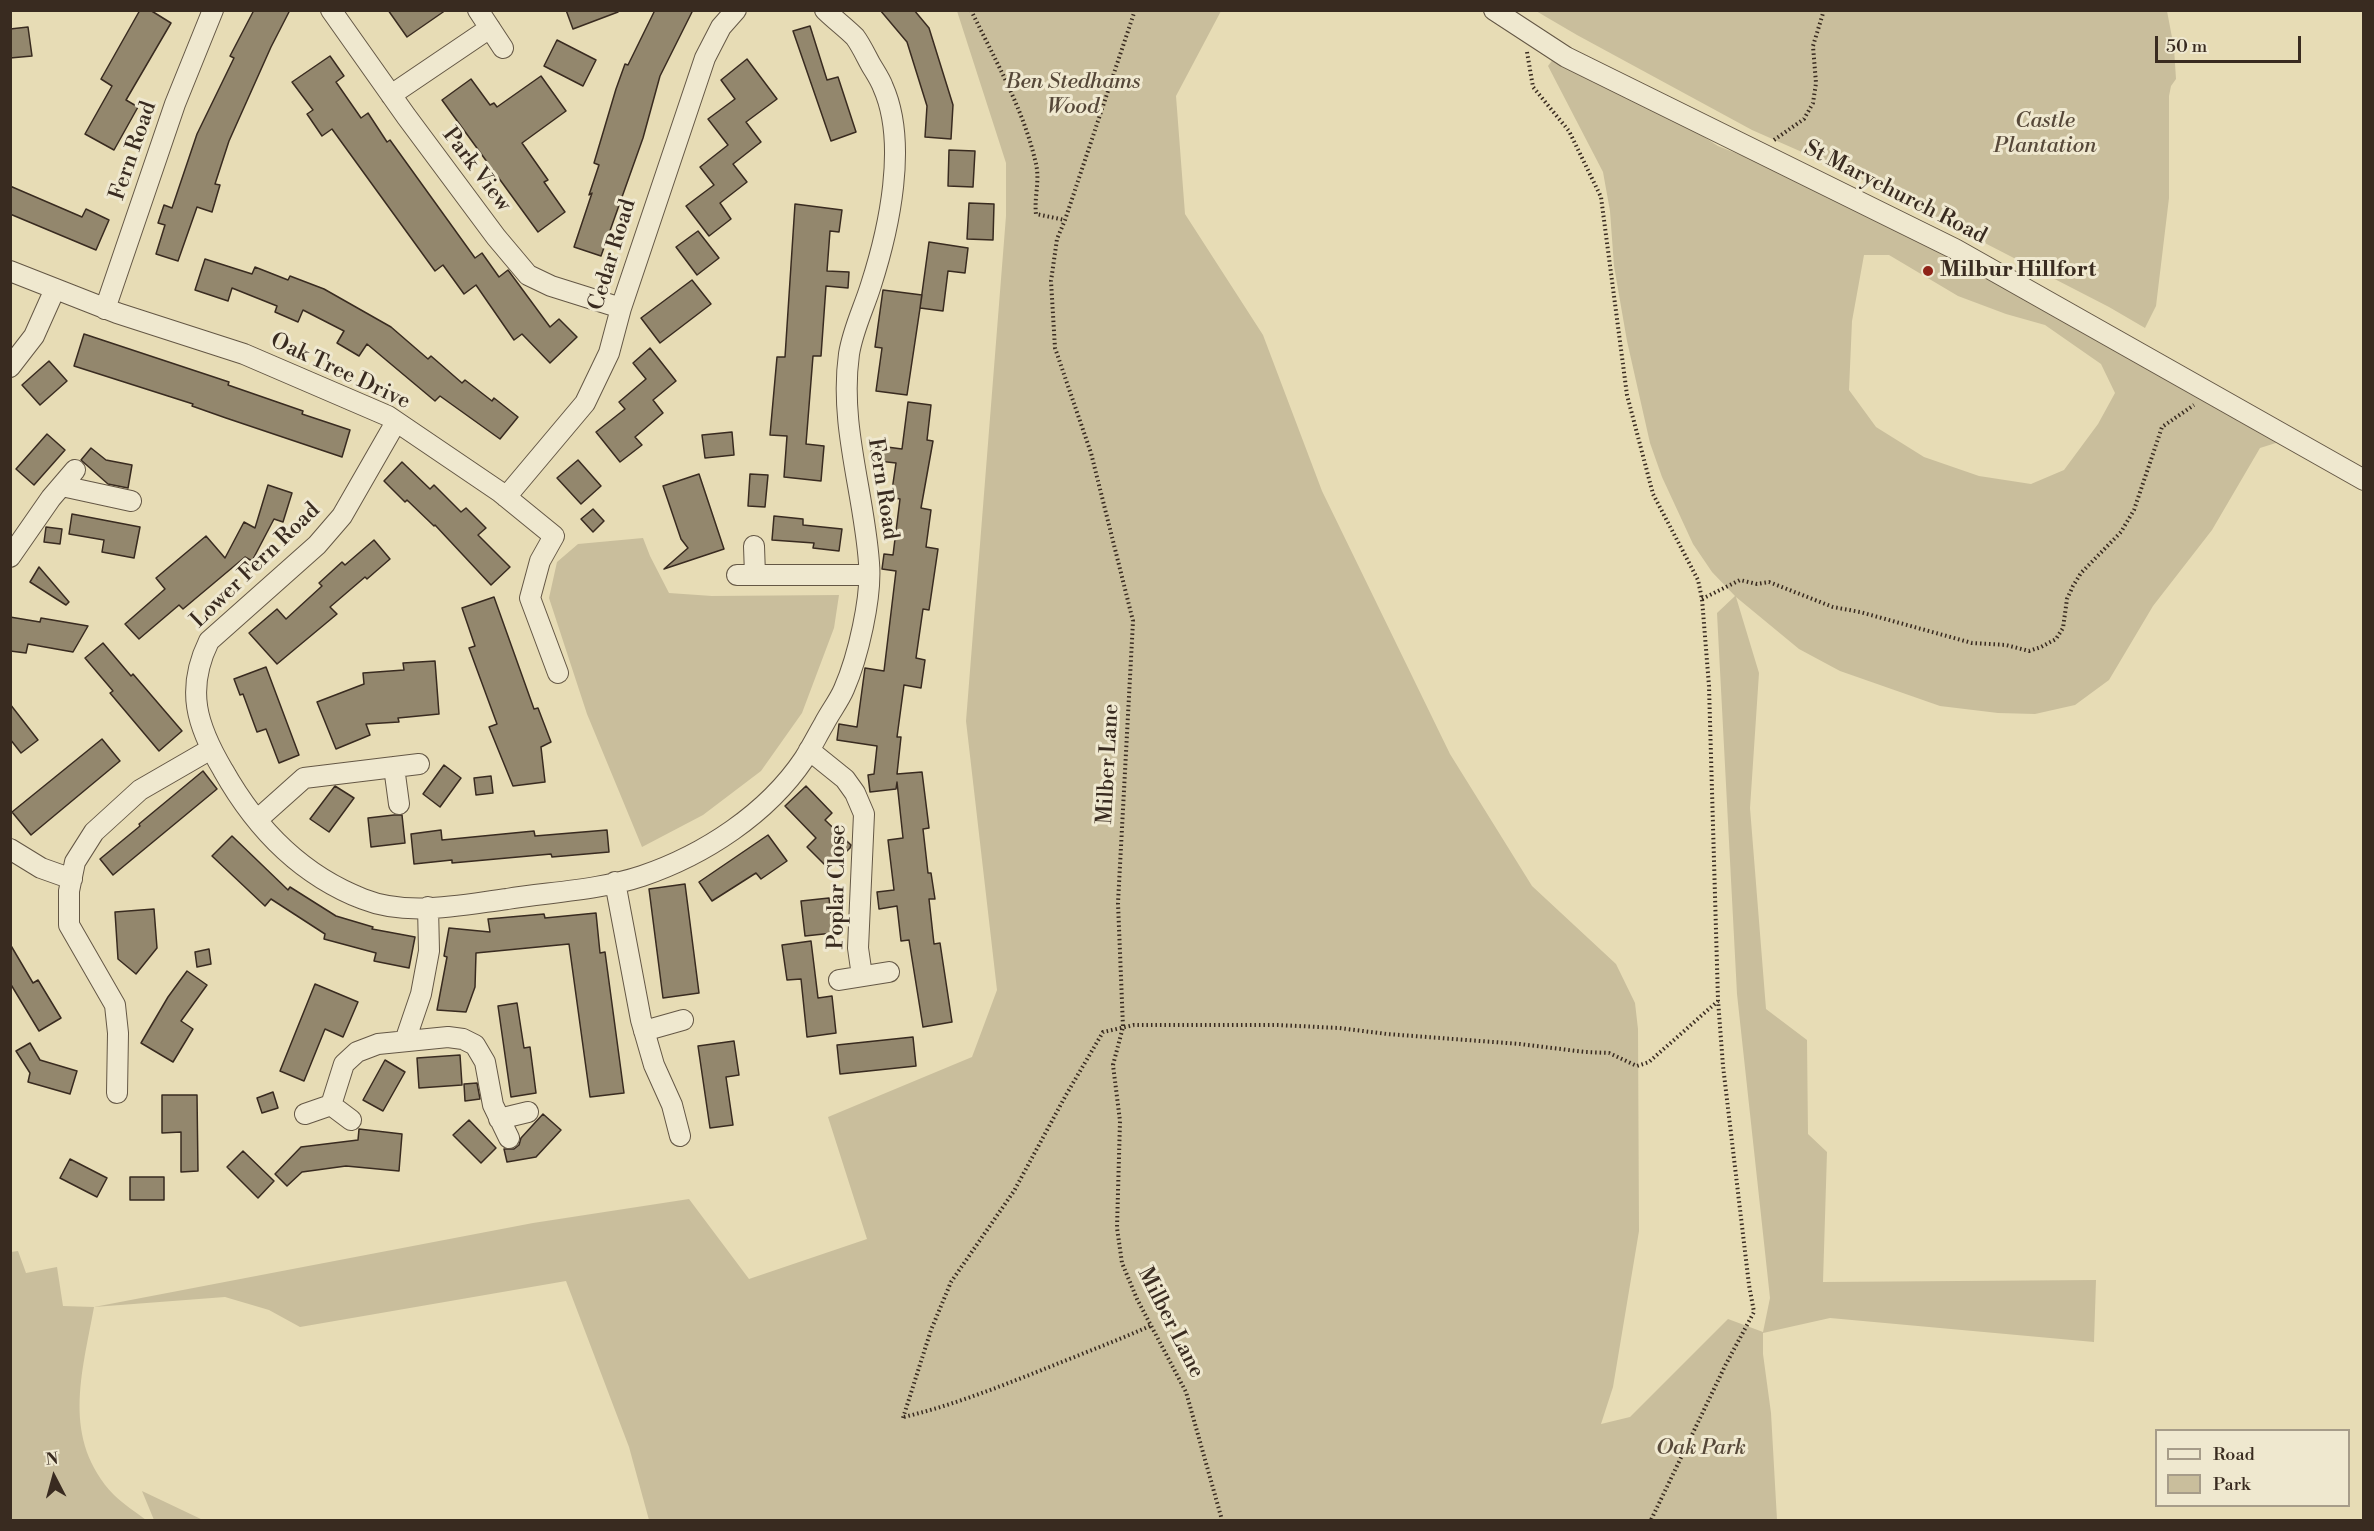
<!DOCTYPE html>
<html>
<head>
<meta charset="utf-8">
<style>
  body { margin:0 }
  #map { position:relative; width:2374px; height:1531px; overflow:hidden; background:#e7dcb5; font-family:"Libre Bodoni",serif }
  canvas { display:block }
  .frame { position:absolute; inset:0; border:12px solid #392b20; pointer-events:none }
  .legend { position:absolute; left:2155px; top:1429px; width:195px; height:78px; box-sizing:border-box; background:#efe8cf; border:2px solid #a69c89; margin:0; padding:8px 10px; list-style:none; font-size:18px; color:#392b20 }
  .legend li { display:flex; align-items:center; gap:12px; height:30px }
  .legend b { width:30px; border:2px solid #a69c89 }
  .north { position:absolute; left:24px; top:1447px; width:60px; height:60px; -webkit-text-stroke:4px #efe8cf; paint-order:stroke; rotate:354deg; font-size:16px; font-weight:700; line-height:24px; text-align:center; color:#392b20 }
  .north::after { content:''; display:block; margin:auto; width:21px; height:27px; background:#392b20; clip-path:polygon(50% 0,100% 100%,50% 72%,0 100%) }
  .scale { position:absolute; left:2155px; top:36px; width:146px; height:27px; box-sizing:border-box; border:3px solid #392b20; border-top:0; padding-left:8px; font-size:18px; line-height:21px; white-space:nowrap; color:#392b20; -webkit-text-stroke:4px #efe8cf; paint-order:stroke }
</style>
</head>
<body>
<div id="map">
<canvas width="2374" height="1531"></canvas>
<div class="frame"></div>
<ul class="legend">
<li><b style="height:8px;background:#efe8cf"></b>Road</li>
<li><b style="height:16px;background:#c9be9c"></b>Park</li>
</ul>
<div class="north">N</div>
<div class="scale">50 m</div>
</div>
<script>
const c = document.querySelector('canvas').getContext('2d');
c.lineJoin = 'round';
function paint(path, color) { c.fillStyle = color; c.fill(path, 'evenodd'); }
function strokePath(path, color, width, dash) { c.strokeStyle = color; c.lineWidth = width; c.lineCap = dash ? 'butt' : 'round'; c.setLineDash(dash || []); c.stroke(path); }
function write(font, color, halo, rows, align = 'center') {
  c.font = font + ' "Libre Bodoni",serif'; c.lineWidth = 6; c.setLineDash([]); c.textBaseline = 'middle'; c.strokeStyle = halo; c.fillStyle = color; for (const [text, x, y, turn = 0] of rows) {
    c.save(); c.translate(x, y); c.rotate((+turn || 0) * Math.PI / 180); c.textAlign = isNaN(turn) ? turn : align; if (halo) c.strokeText(text, 0, 0); c.fillText(text, 0, 0); c.restore();
  }
}
const green = new Path2D(`
  M957 11H1221L1176 96 1185 214 1263 335 1322 491 1450 754 1532 886 1616 964 1635 1003 1638 1029 1639 1231 1613 1387 1601 1424 1630 1417 1728 1319 1763 1332 1770 1298 1737 994 1717 613 1735 596 1712 572 1693 544 1662 477 1650 443 1627 341 1614 266 1610 211 1603 172 1548 66 1554 58 1655 105 1718 146 1806 181 1965 263 2279 442 2260 448 2212 530 2153 606 2109 680 2075 705 2035 714 1998 713 1940 706 1840 671 1799 649 1736 597 1759 673 1750 808 1766 1009 1807 1040 1808 1134 1827 1152 1823 1282 2096 1280 2094 1342 1830 1318 1763 1333V1354L1771 1413 1777 1520H649L629 1447 566 1281 300 1327 269 1310 225 1297 94 1307C82 1374 61 1439 114 1495 123 1504 136 1512 146 1520H11V1252L18 1251 26 1273 57 1267 63 1306 94 1307 533 1223 689 1199 749 1279 867 1239 828 1117 972 1057 997 990 966 721 1006 216V163ZM1864 255H1889L1958 296 2006 314 2045 325 2101 364 2115 393 2098 424 2064 470 2031 484 1979 476 1924 457 1876 427 1849 390 1852 321Z
  M1536 11H2167L2174 48 2176 79 2171 86 2169 96V198L2156 306 2145 328 2109 307 1845 171 1752 130 1577 35Z
  M643 538 650 556 669 593 712 596 839 595 834 628 802 713 761 771 703 815 642 847 587 714 549 598 557 562 578 544Z
  M142 1491 203 1520H154Z`);
const building = new Path2D(`
  M140 10H150L171 23 126 100 138 107 114 150 85 134 112 86 101 79Z
  M254 10H290L271 47 229 141 215 184 220 185 212 212 197 207 178 261 156 254 165 225 158 223 164 205 172 208 197 134 234 58 230 56Z
  M388 10H446L407 37Z
  M566 10H618V12L573 29Z
  M655 10H693L660 76 643 138 601 256 574 247 592 193 589 195 599 165 594 163 616 89 625 64 628 65Z
  M880 10H914L929 28 953 105 951 139 925 137 927 106 907 42Z
  M810 26 827 80 838 77 856 132 831 141 793 31Z
  M28 27 32 56 10 58V29Z
  M557 40 596 60 583 86 544 66Z
  M330 56 344 76 336 82 361 118 368 113 387 142 390 140 475 258 482 253 499 277 508 270 550 327 559 319 577 337 550 363 522 334 514 340 476 285 464 294 443 265 435 271 332 129 322 136 307 114 313 110 292 82Z
  M747 59 777 99 746 122 761 142 733 164 747 182 720 203 731 219 709 236 686 206 714 185 700 167 728 145 708 119 735 99 721 80Z
  M541 76 566 111 522 143 548 180 544 182 565 212 538 232 442 100 471 79 490 105 494 103 497 107Z
  M949 150 975 151 973 187 948 186Z
  M10 186 82 217 86 209 109 220 96 250 10 214Z
  M969 203 994 204 993 240 967 239Z
  M795 204 842 210 839 232 830 231 827 271 849 272 848 288 826 286 821 356H813L806 444 824 446 821 481 784 477 787 436 770 435 777 357H785Z
  M698 231 719 258 697 275 676 247Z
  M929 242 968 248 965 273 948 271 943 311 920 308Z
  M205 259 252 274 255 267 288 280 290 276 324 289 391 327 428 359 431 356 462 383 465 380 492 401 494 398 518 417 500 439 440 396 435 401 367 344 359 356 337 343 344 331 303 310 298 322 275 312 277 306 232 288 228 301 195 290Z
  M692 280 711 304 660 343 641 318Z
  M883 290 922 295 907 395 876 391 882 348 875 347Z
  M84 334 229 382 228 385 303 411 302 414 350 430 342 457 226 418 192 406 193 404 74 366Z
  M650 348 676 381 653 400 663 413 635 437 642 445 620 462 596 432 625 409 619 402 646 379 633 363Z
  M49 361 67 381 40 405 22 385Z
  M908 402 931 405 927 440 933 441 921 508 931 510 926 547 938 549 929 610 923 609 916 658 925 660 921 688 904 685 897 737H901L897 774 922 772 929 828 923 829 928 873H931L935 899H929L934 944 940 943 952 1022 923 1027 909 940 901 941 897 906 879 909 877 892 894 890 888 840 903 838 897 782 896 789 870 792 868 775 874 774 877 746 837 740 839 724 857 727 865 668 884 671 896 571 882 569 884 554 893 555 900 499 891 497 896 463 870 460 872 445 902 449Z
  M732 432 734 455 705 458 702 435Z
  M47 434 65 450 34 485 16 469Z
  M91 448 106 460 132 465 128 488 108 484 81 460Z
  M578 460 601 486 581 504 557 478Z
  M402 462 430 489 434 485 461 512 466 508 486 528 478 535 510 567 491 585 435 525 434 526 407 500 405 502 384 481Z
  M699 474 724 549 664 569 688 548 681 539 663 486Z
  M750 474 768 475 765 507 748 506Z
  M268 485 292 493 283 522 274 519 252 561 245 557 183 609 179 605 139 639 125 624 165 589 156 578 206 536 225 558 244 522 255 528Z
  M593 509 604 521 593 532 581 519Z
  M72 514 140 527 134 558 102 552 104 540 69 534Z
  M774 516 803 519V525L842 529 839 551 813 548 814 543 772 540Z
  M46 527 62 529 60 544 44 542Z
  M374 540 390 559 367 579 365 577 330 607 337 614 277 664 249 633 277 609 286 619 322 586 319 583 342 562 345 565Z
  M39 567 69 602 66 605 30 582Z
  M494 597 534 709 538 708 551 742 541 747 545 782 513 786 489 727 497 724 469 648 475 646 462 608Z
  M10 617 40 622 41 618 88 626 73 652 28 644 26 653 10 651Z
  M103 643 131 676 133 674 182 731 159 751 110 693 113 691 85 658Z
  M435 661 439 714 398 718 399 722 366 724 370 735 336 749 317 702 364 684 363 673 404 670 403 663Z
  M266 667 299 755 279 763 266 729 257 732 243 694 240 695 234 679Z
  M10 704 38 740 21 753 10 739Z
  M102 739 120 761 31 835 12 812Z
  M444 765 461 778 440 807 423 794Z
  M203 771 217 789 113 875 100 859 140 826 139 824Z
  M491 776 493 793 476 795 474 778Z
  M335 786 354 798 329 832 310 819Z
  M806 786 832 813 825 820 851 845 850 848 829 869 807 847 816 838 785 806Z
  M394 815H402L405 843 371 847 368 818Z
  M441 830 442 840 534 831 535 836 607 830 609 852 552 857 551 854 452 863V860L414 864 411 834Z
  M768 835 787 861 761 879 756 873 712 901 699 882Z
  M232 836 288 890 290 887 336 916 373 927 372 929 415 937 409 968 374 961 376 953 324 939 325 934 271 899 265 906 212 856Z
  M685 884 699 993 663 998 649 889Z
  M829 898 833 933 805 936 801 901Z
  M154 909 157 948 136 974 118 959 115 912Z
  M596 913 600 953 605 952 624 1093 590 1097 569 944 476 953 475 987 466 1012 437 1010 447 957 444 956 449 928 490 932 488 919 544 914 545 918Z
  M811 941 818 998 832 996 836 1033 807 1037 801 979 787 980 782 945Z
  M10 944 33 983 38 980 61 1018 39 1031 10 983Z
  M209 949 211 964 197 967 195 952Z
  M187 971 207 985 181 1021 193 1029 173 1062 141 1043 168 997Z
  M315 984 358 1002 343 1037 325 1029 304 1081 280 1071Z
  M517 1003 524 1048 530 1047 536 1093 511 1097 498 1006Z
  M913 1037 916 1066 840 1074 837 1045Z
  M734 1041 739 1075 726 1077 733 1125 710 1128 698 1046Z
  M30 1043 40 1060 77 1071 70 1094 28 1082 30 1073 16 1051Z
  M460 1055 462 1085 419 1088 417 1058Z
  M385 1060 405 1072 383 1111 363 1100Z
  M477 1083 480 1099 465 1101 464 1084Z
  M273 1092 278 1108 262 1113 257 1098Z
  M162 1095H197L198 1171 181 1172V1132L162 1133Z
  M543 1114 561 1130 536 1157 507 1162 504 1149H514L519 1145 521 1138Z
  M469 1120 496 1148 481 1163 453 1135Z
  M359 1129 402 1134 399 1171 346 1166 302 1172 287 1186 275 1174 301 1147 358 1140Z
  M243 1151 274 1181 258 1198 227 1167Z
  M70 1159 107 1178 97 1197 60 1178Z
  M130 1177H164V1200H130Z`);
const path = new Path2D(`
  M971 10C995 60 1024 110 1036 164 1040 181 1034 197 1036 214L1065 220
  M1135 10 1065 220 1057 239 1051 281 1055 348 1091 453 1133 621 1118 903 1123 1027 1113 1065 1120 1121 1117 1228 1122 1263 1137 1299 1186 1392 1222 1520
  M1527 52 1533 87 1569 131 1601 197 1627 395 1653 494 1698 580 1702 599 1709 686 1718 1000 1723 1066 1749 1285 1754 1312 1726 1364 1651 1520
  M1774 140 1804 119 1813 103 1816 83 1813 46 1824 10
  M1702 599 1740 580 1757 584 1769 582 1833 607 1860 612 1972 643 2006 645 2029 651 2041 647 2056 639 2063 628 2067 599 2073 586 2081 573 2121 532 2134 510 2162 427 2194 405
  M904 1417C962 1403 1016 1380 1072 1358 1099 1347 1126 1337 1152 1325
  M903 1418 931 1330 951 1282 1014 1191 1066 1095 1103 1032 1134 1025H1278L1339 1028 1387 1034 1520 1044 1585 1052 1609 1053 1637 1066 1649 1062 1718 1001`);
const minor = new Path2D(`
  M331 10 406 116 496 237 528 275 551 286 621 308
  M478 10 503 48
  M1494 10 1566 57 1955 249 2364 480
  M391 95 490 28
  M10 271 117 313 244 354 388 416 500 492 554 536 540 561 530 598 558 673
  M105 309 175 104 213 10
  M10 367 34 336 55 289
  M396 422 342 516 317 545 209 641C185 690 197 726 223 770 255 827 301 875 363 899 408 917 461 905 507 899 551 892 600 890 642 876 704 855 767 814 804 759 811 748 817 736 824 724 830 712 839 701 844 689 858 657 872 597 869 563 864 492 839 425 849 354 853 329 864 308 871 285 889 229 908 143 883 87 880 79 875 72 871 65 866 56 861 45 855 37 846 28 834 19 825 10
  M62 486 131 501
  M506 497 585 403 609 353 621 308 705 58 721 27 736 10
  M754 546 755 575
  M10 557 51 498 75 470
  M737 575H869
  M809 750 845 779 855 793 864 814 858 948 862 976
  M394 767 399 804
  M257 820 304 778 419 764
  M10 849 41 868 72 879
  M615 882 641 1020 654 1065 672 1105 680 1136
  M839 980 889 972
  M644 1031 683 1020
  M405 1041 421 994 429 951 428 907
  M117 1093 118 1033 115 1005 69 925V891L75 862 94 832 140 790 211 749
  M305 1114 331 1105
  M499 1119 528 1112
  M351 1120 331 1105 344 1064 357 1052 378 1044 448 1037 463 1039 475 1045 485 1062 493 1105 509 1138`);
const markers = [
  [1928,271,6,"#8f2418"]
];
const parkNames = [
  ["Ben Stedhams",1073,83],
  ["Wood",1073,108],
  ["Castle",2045,122],
  ["Plantation",2045,147],
  ["Oak Park",1701,1449]
];
const streetNames = [
  ["Fern Road",134,151,-71],
  ["Park View",476,170,53],
  ["St Marychurch Road",1895,193,27],
  ["Cedar Road",613,255,-73],
  ["Oak Tree Drive",340,372,25],
  ["Fern Road",882,489,81],
  ["Lower Fern Road",256,566,-44],
  ["Milber Lane",1109,764,-87],
  ["Poplar Close",838,887,-89],
  ["Milber Lane",1170,1323,63]
];
const poiNames = [
  ["Milbur Hillfort",1940,271]
];
paint(green, '#c9be9c');
paint(building, '#93876d');
strokePath(building, '#392b20', 1.5);
strokePath(minor, '#645745', 22);
strokePath(path, '#392b20', 4, [1.5, 3]);
strokePath(minor, '#efe8cf', 20);
for (const [x, y, r, color] of markers) { const dot = new Path2D(); dot.arc(x, y, r, 0, 2 * Math.PI); c.fillStyle = color; c.fill(dot); strokePath(dot, '#efe8cf', 2); }
write('italic 22px', '#564839', '#efe8cf', parkNames);
write('22px', '#392b20', '#efe8cf', streetNames);
write('bold 22px', '#392b20', '#efe8cf', poiNames, 'left');
</script>
</body>
</html>
